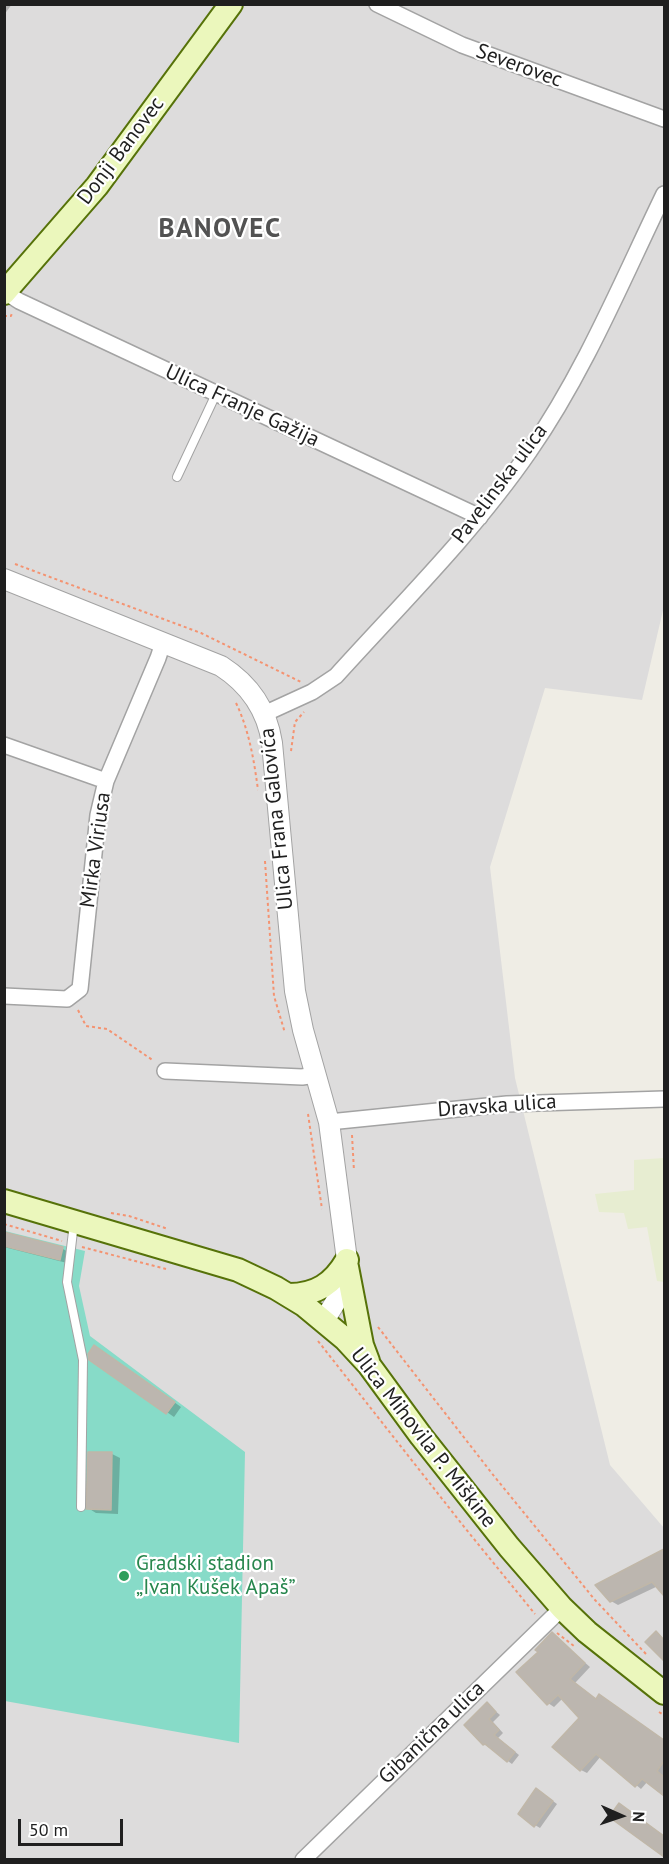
<!DOCTYPE html>
<html>
<head>
<meta charset="utf-8">
<style>
  body { margin:0 }
  #map { position:relative; width:669px; height:1864px; overflow:hidden; background:#efede5; font-family:"PT Sans",sans-serif }
  canvas { display:block }
  .frame { position:absolute; inset:0; border:6px solid #1f1f1f; pointer-events:none }
  .north { position:absolute; left:591px; top:1786px; width:60px; height:60px; -webkit-text-stroke:4px #fff; paint-order:stroke; rotate:93deg; font-size:16px; font-weight:700; line-height:24px; text-align:center; color:#1f1f1f }
  .north::after { content:''; display:block; margin:auto; width:21px; height:27px; background:#1f1f1f; clip-path:polygon(50% 0,100% 100%,50% 72%,0 100%) }
  .scale { position:absolute; left:18px; top:1819px; width:105px; height:27px; box-sizing:border-box; border:3px solid #1f1f1f; border-top:0; padding-left:8px; font-size:18px; line-height:21px; white-space:nowrap; color:#1f1f1f; -webkit-text-stroke:4px #fff; paint-order:stroke }
</style>
</head>
<body>
<div id="map">
<canvas width="669" height="1864"></canvas>
<div class="frame"></div>
<div class="north">N</div>
<div class="scale">50 m</div>
</div>
<script>
const c = document.querySelector('canvas').getContext('2d');
c.lineJoin = 'round';
function paint(path, color) { c.fillStyle = color; c.fill(path, 'evenodd'); }
function strokePath(path, color, width, dash) { c.strokeStyle = color; c.lineWidth = width; c.lineCap = dash ? 'butt' : 'round'; c.setLineDash(dash || []); c.stroke(path); }
function write(font, color, halo, rows, align = 'center') {
  c.font = font + ' "PT Sans",sans-serif'; c.lineWidth = 4.5; c.setLineDash([]); c.textBaseline = 'middle'; c.strokeStyle = halo; c.fillStyle = color; for (const [text, x, y, turn = 0] of rows) {
    c.save(); c.translate(x, y); c.rotate((+turn || 0) * Math.PI / 180); c.textAlign = isNaN(turn) ? turn : align; if (halo) c.strokeText(text, 0, 0); c.fillText(text, 0, 0); c.restore();
  }
}
const residential = new Path2D(`
  M5 5H664V606L642 700 545 688 490 867 515 1078 610 1465 664 1528V1859L5 1860Z`);
const farmland = new Path2D(`
  M664 1158V1282L657 1281 647 1227 628 1229 624 1213 599 1212 595 1194 634 1190V1160Z`);
const pitch = new Path2D(`
  M5 1231 85 1251 79 1286 90 1336 245 1452 239 1743 5 1701Z`);
const shadow = new Path2D(`
  M4 4H12L4 15Z
  M4 1234 63 1249 70 1253 67 1263 4 1247Z
  M102 1351 181 1407 174 1417 90 1359Z
  M89 1453 112 1454 120 1458 118 1514 96 1513 88 1508Z
  M664 1551V1594L658 1586 618 1605 611 1601 597 1585Z
  M552 1634 590 1667 575 1683 597 1701 605 1700 664 1742V1793L648 1781 641 1789 601 1756 587 1773 581 1770V1718L563 1698 554 1707 548 1703 540 1652Z
  M487 1704 500 1715 493 1722 503 1733 498 1738 519 1755 512 1764 484 1744Z
  M542 1793 557 1804 540 1828 535 1825Z`);
const building = new Path2D(`
  M4 1232 63 1247 60 1260 4 1246Z
  M94 1345 175 1402 166 1414 89 1360 88 1354Z
  M88 1452H112L111 1510 86 1509Z
  M664 1549V1596L652 1582 610 1602 595 1585Z
  M656 1631 664 1640V1661L645 1642Z
  M552 1632 585 1663 570 1679 596 1699 599 1694 664 1740V1761L657 1771 664 1777V1796L642 1779 635 1787 596 1754 580 1771 552 1747 579 1718 558 1695 547 1705 516 1672 538 1652 535 1650Z
  M487 1702 496 1712 489 1719 499 1730 494 1735 515 1752 507 1762 485 1744 483 1745 464 1725Z
  M536 1788 553 1801 534 1827 518 1814Z
  M619 1803 664 1836V1857L609 1817Z`);
const path = new Path2D(`
  M4 316H11L12 313
  M15 564 201 633 301 682
  M236 703C249 730 254 760 258 790
  M291 751 295 722 304 712
  M265 861 274 996 285 1033
  M78 1010 86 1026 107 1029 154 1061
  M308 1114 322 1209
  M352 1135 354 1171
  M111 1213 129 1216 168 1229
  M4 1224 62 1241
  M82 1247 166 1269
  M378 1327 494 1476 595 1600 646 1654
  M318 1341 465 1528 535 1614
  M557 1633 574 1646
  M659 1712 664 1715`);
const service = new Path2D(`
  M177 477 216 394
  M74 1223 67 1282 83 1360 81 1507`);
const minor = new Path2D(`
  M377 4 462 45 664 119
  M5 292 19 301 480 517
  M264 714 312 692 336 676C402 603 473 533 529 452 584 373 622 281 664 194
  M4 745 106 781
  M4 996 67 999 80 989 98 815 106 781 158 658 163 643
  M165 1071 302 1077 316 1075
  M329 1122 507 1104 664 1099
  M303 1860 562 1608`);
const tertiary = new Path2D(`
  M4 579 221 666C249 684 267 710 272 743L295 991 303 1030 329 1122 347 1260C348 1284 337 1301 324 1320`);
const secondary = new Path2D(`
  M4 293 97 186 231 4
  M4 1201 238 1270 276 1288 304 1305 345 1339 369 1365 421 1436 509 1547 562 1608 587 1632 664 1693
  M347 1267 362 1345 368 1361
  M289 1295C316 1295 333 1284 347 1260`);
const markers = [
  [124,1576,6,"#2e9e5b"]
];
const streetNames = [
  ["Severovec",519,66,20],
  ["Donji Banovec",121,151,-53],
  ["Ulica Franje Gažija",242,406,25],
  ["Pavelinska ulica",500,484,-53],
  ["Ulica Frana Galovića",277,819,-96],
  ["Mirka Viriusa",96,850,-82],
  ["Dravska ulica",497,1106,-4],
  ["Ulica Mihovila P. Miškine",423,1438,52],
  ["Gibanična ulica",432,1733,-44]
];
const leisureNames = [
  ["Gradski stadion",136,1564],
  ["„Ivan Kušek Apaš”",136,1588]
];
const districtNames = [
  ["BANOVEC",220,229]
];
paint(residential, '#dddcdc');
paint(farmland, '#e7edd1');
paint(pitch, '#87dbc8');
paint(shadow, '#0003');
paint(building, '#bcb6af');
strokePath(building, '#c0b7a8', 1.5);
strokePath(service, '#a3a3a3', 10);
strokePath(minor, '#a3a3a3', 18);
strokePath(tertiary, '#a3a3a3', 22);
strokePath(secondary, '#567209', 26);
strokePath(path, '#f49371', 2, [3, 3]);
strokePath(service, '#fff', 8);
strokePath(minor, '#fff', 15);
strokePath(tertiary, '#fff', 20);
strokePath(secondary, '#ebf7bc', 22);
for (const [x, y, r, color] of markers) { const dot = new Path2D(); dot.arc(x, y, r, 0, 2 * Math.PI); c.fillStyle = color; c.fill(dot); strokePath(dot, '#fff', 2); }
write('21px', '#1f1f1f', '#fff', streetNames);
write('21px', '#27864d', '#fff', leisureNames, 'left');
c.letterSpacing = '1.5px';
write('bold 27px', '#525252', '#fff', districtNames);
c.letterSpacing = '0px';
</script>
</body>
</html>
